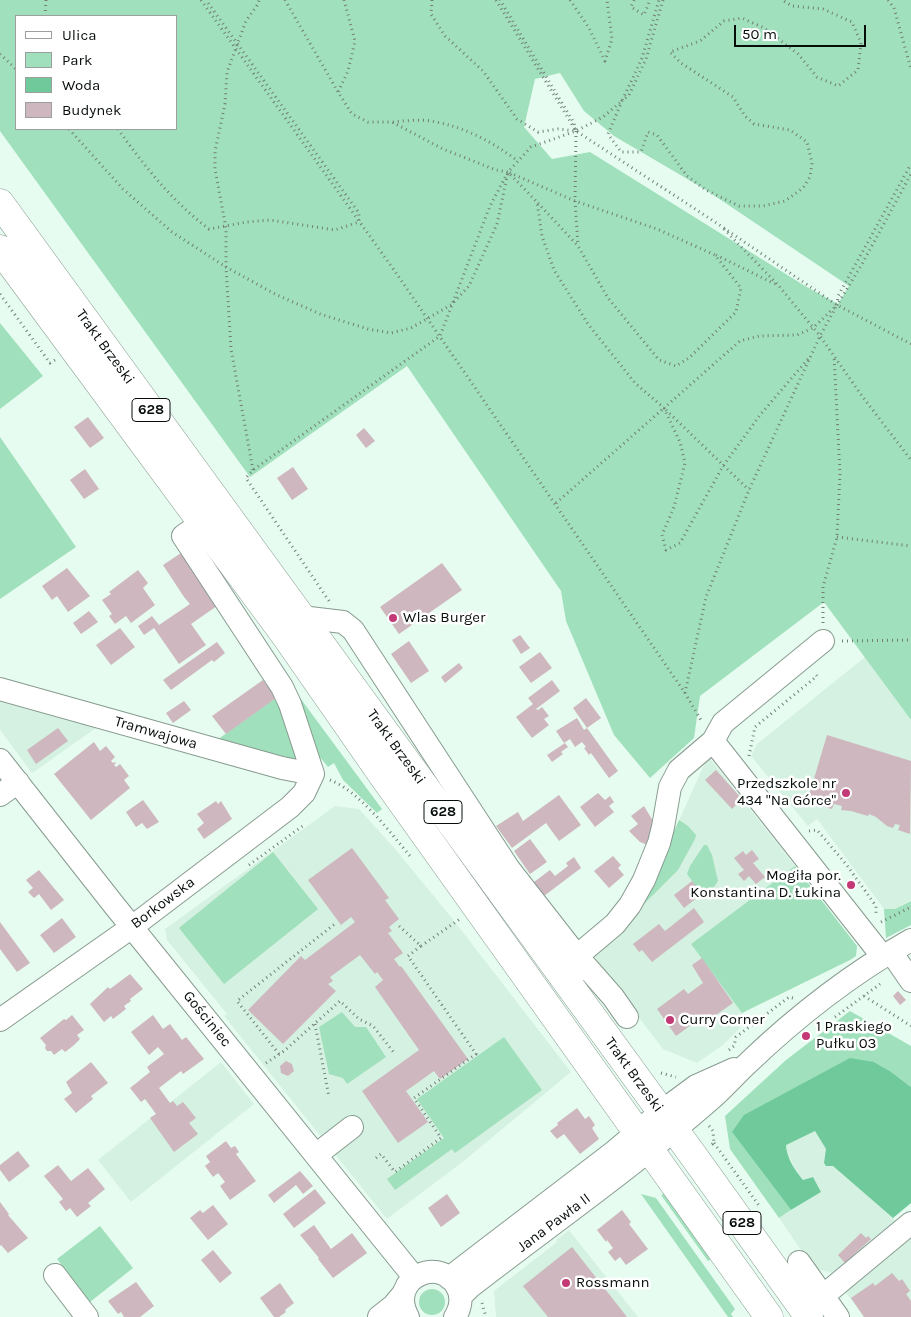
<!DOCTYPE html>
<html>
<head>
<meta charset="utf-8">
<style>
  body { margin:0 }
  #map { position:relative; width:911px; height:1317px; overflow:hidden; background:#e7fcf0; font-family:Karla,sans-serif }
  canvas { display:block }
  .legend { position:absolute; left:15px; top:15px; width:162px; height:115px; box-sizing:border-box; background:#fff; border:1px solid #9c9f9d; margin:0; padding:6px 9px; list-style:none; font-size:15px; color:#070e0a }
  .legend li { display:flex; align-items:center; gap:10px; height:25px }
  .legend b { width:25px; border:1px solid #9c9f9d }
  .scale { position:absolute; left:734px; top:25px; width:132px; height:22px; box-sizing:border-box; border:2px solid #070e0a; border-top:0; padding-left:6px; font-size:15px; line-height:18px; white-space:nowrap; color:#070e0a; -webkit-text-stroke:4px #fff; paint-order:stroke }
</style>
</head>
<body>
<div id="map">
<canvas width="911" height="1317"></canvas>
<ul class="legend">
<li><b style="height:6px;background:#fff"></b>Ulica</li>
<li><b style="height:14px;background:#a0e0bc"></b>Park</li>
<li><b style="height:14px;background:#6fc99b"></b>Woda</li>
<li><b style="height:14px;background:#ceb7be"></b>Budynek</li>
</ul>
<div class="scale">50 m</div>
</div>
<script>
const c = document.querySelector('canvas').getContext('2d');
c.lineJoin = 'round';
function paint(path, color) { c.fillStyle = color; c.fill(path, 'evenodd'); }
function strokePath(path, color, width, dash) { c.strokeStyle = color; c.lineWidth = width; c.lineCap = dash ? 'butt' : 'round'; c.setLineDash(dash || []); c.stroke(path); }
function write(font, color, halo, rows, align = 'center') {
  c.font = font + ' Karla,sans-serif'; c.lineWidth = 5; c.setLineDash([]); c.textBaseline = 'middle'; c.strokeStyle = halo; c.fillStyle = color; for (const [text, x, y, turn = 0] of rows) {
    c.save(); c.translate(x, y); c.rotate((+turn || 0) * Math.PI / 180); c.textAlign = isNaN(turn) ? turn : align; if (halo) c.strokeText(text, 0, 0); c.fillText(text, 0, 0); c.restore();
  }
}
const built = new Path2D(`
  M865 657 911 720V900L895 909H884L817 819 808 826 751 756 757 744Z
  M0 699 96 728 32 773 0 730Z
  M708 756 795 866 691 944 748 1020 723 1045 697 1063 663 1049 596 962 595 952 667 847Z
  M335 806 359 809 396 850 455 922 571 1072 465 1160 387 1219 224 1016 227 1014 167 940 165 929Z
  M221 1062 254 1104 131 1202 98 1160Z
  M815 1131 826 1149V1166H833L893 1218 898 1224 834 1277 830 1272 814 1269 779 1218 821 1192 813 1177 803 1180 798 1174 786 1150V1144Z
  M911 1228V1317H864L841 1286Z
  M569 1230 638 1317H496L494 1291 557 1242 556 1240Z`);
const green = new Path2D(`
  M0 0H911V720L824 602 700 696 694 738 650 778 614 735 566 621 561 591 407 366 250 477 0 131ZM16 16H176V129H16ZM560 73 584 111 614 136 706 190 849 286 838 304 805 286 590 152 552 159 524 127 535 79Z
  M0 323 43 376 0 409Z
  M0 437 76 547 0 599Z
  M292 687 382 809 377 813 343 780 334 763 328 767 311 746Z
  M274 699 293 725 296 748V764L217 740Z
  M679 820 688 826 696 835 695 839 678 870 638 910Z
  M704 845H707L712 855 718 881 714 887 703 896 687 874 690 866Z
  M273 852 318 909 224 984 179 928Z
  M795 866 857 946 856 956 850 960 742 1013 691 944Z
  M911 901V925L886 938 884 909H895Z
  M850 1011 911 1046V1087L890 1071 874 1062 733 1133 791 1210 779 1218 730 1149 725 1116 786 1060Z
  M342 1012 355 1027H366L386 1057 347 1084 343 1078 329 1074 319 1027Z
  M504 1037 542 1090 455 1153 452 1149 395 1190 387 1179 444 1138 417 1099Z
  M666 1193 712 1258 708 1261 661 1195Z
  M641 1194 656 1198 735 1309 731 1314 733 1317H728Z
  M100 1226 133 1268 90 1302 57 1259Z
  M419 1302a13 13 0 1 1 26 0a13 13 0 1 1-26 0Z`);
const water = new Path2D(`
  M850 1058 874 1062 890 1071 911 1087V1203L893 1218 833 1166H826L824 1163 826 1149 815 1131 786 1145C786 1156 795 1171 803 1180L813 1177 821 1192 791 1210 732 1132 744 1115Z`);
const building = new Path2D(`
  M88 417 104 438 90 448 74 427Z
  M364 428 375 441 366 448 356 435Z
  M293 467 308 489 292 500 277 478Z
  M85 469 99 489 84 499 70 480Z
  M184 551 217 606 191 624 206 645 179 664 154 628 144 635 138 626 152 616 159 625 190 604 184 597 163 565Z
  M442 563 462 590 399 634 380 607Z
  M67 568 90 596 68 612 57 596 52 600 42 586Z
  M138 570 148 583 143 588 155 605 131 623 126 616 115 624 109 616 112 614 102 600 111 594 109 592Z
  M89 611 98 622 81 634 73 623Z
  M120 628 135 647 111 665 96 645Z
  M520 635 530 648 521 654 512 640Z
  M409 641 429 671 411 683 391 654Z
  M217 642 225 653 214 662 212 660 171 690 163 680Z
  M540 652 552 668 531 683 519 667Z
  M459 663 463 668 445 683 441 677Z
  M263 680 276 698 226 734 212 716Z
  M552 680 560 691 536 709 538 710 542 707 549 716 544 719 549 725 532 738 516 717 533 704 528 698Z
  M586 698 601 718 587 728 573 708Z
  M184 701 191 710 173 723 166 713Z
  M577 718 584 730 587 728 618 771 609 778 591 753 589 755 584 748 586 747 582 742 575 747 570 739 564 743 556 731Z
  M58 728 68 741 36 764 27 750Z
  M827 735 911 761 910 834 898 830 900 825 895 824 893 828 887 826 876 817 869 814 868 816 851 811 841 810 842 806 834 804 832 809 807 802Z
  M94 742 100 751 106 746 115 757 111 761 113 763 115 762 116 763 114 765 116 767 120 764 129 776 124 780 130 788 91 820 54 774Z
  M565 743 568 747 561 752 563 754 552 762 547 755Z
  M716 770 742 799 732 809 705 780Z
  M598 793 605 800 610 796 614 802 609 806 614 812 595 827 580 807Z
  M559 795 581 825 559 841 546 823 512 848 496 826 518 812 523 821Z
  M143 800 159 822 147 829 142 823 136 827 126 812Z
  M216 801 218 804 221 801 232 819 204 839 197 829 204 823 197 814Z
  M644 806 656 826 650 846 640 842 629 831 638 824 631 816Z
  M530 839 547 862 530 874 514 851Z
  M352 848 389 898 385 900 399 919 389 927 392 931 388 933 403 953 394 959 400 967 401 966 468 1059 440 1079 434 1071 406 1091 428 1122 398 1143 362 1091 419 1050 375 987 383 980 377 972 375 974 360 955 330 977 333 981 328 984 336 991 283 1044 248 1010 301 956 305 960 355 922 351 917 341 925 308 880Z
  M752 850 759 859 753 863 765 877 756 884 749 876 744 881 738 874 744 870 734 858 743 851 746 855Z
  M613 856 621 865 618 868 624 875 609 888 594 871Z
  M574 857 581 868 544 896 534 882 550 870 555 876 568 866 566 863Z
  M39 870 64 900 51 910 39 894 34 898 28 892 33 888 26 880Z
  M692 881 702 894 684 908 674 895Z
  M694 908 704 922 652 962 642 950 639 952 633 944 659 924 665 931Z
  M62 918 76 937 54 953 40 935Z
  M0 922 30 963 17 972 0 949Z
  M702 958 733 1003 706 1022 702 1017 676 1036 657 1009 684 989 688 994 703 983 692 965Z
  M130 974 143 989 130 999 131 1001 124 1006 126 1009 113 1019 111 1016 104 1022 90 1004 108 987 110 989Z
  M898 991 906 1000 900 1005 893 996Z
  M72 1015 84 1030 77 1035 80 1039 73 1046 65 1052 62 1049 54 1055 51 1051H47L45 1048 46 1045 40 1038 64 1019 66 1020Z
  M153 1015 163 1029 170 1024 182 1040 186 1037 204 1059 183 1074 181 1071 159 1088 170 1103 173 1101 177 1106 183 1102 196 1118 189 1123 198 1134 174 1152 150 1118 156 1114 145 1099 141 1102 130 1088 150 1072 147 1067 164 1054 158 1047 149 1055 131 1032Z
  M286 1061 292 1064 294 1071 288 1076 281 1073 280 1066Z
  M91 1062 108 1083 91 1096 93 1099 76 1113 64 1099 72 1093 66 1082Z
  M577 1108 585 1119 589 1116 595 1125 592 1128 599 1139 580 1154 564 1134 557 1139 550 1131 558 1125 557 1123Z
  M226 1141 231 1148 235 1146 239 1152 236 1154 256 1181 230 1200 220 1186 225 1182 218 1173 213 1177 205 1166 210 1162 206 1156Z
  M18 1151 30 1166 9 1182 0 1170V1165Z
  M58 1165 71 1181 88 1168 105 1189 88 1203 91 1206 77 1217 70 1208 66 1211 59 1202 63 1199 44 1176Z
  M300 1171 313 1186 303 1194 296 1185 274 1203 268 1195Z
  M315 1189 326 1203 294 1228 283 1214Z
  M447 1194 460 1213 441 1227 428 1208Z
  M0 1202 9 1214 8 1215 28 1238 8 1253 1 1245 0 1246Z
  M213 1205 228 1224 208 1240 190 1218 200 1210 203 1213Z
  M622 1210 631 1222 629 1224 648 1249 626 1265 620 1257 615 1261 608 1252 613 1248 607 1240 606 1242 597 1230Z
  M314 1225 331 1249 352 1233 367 1253 333 1278 318 1259 319 1258 300 1235Z
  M861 1233 866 1238 868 1236 871 1239 845 1263 838 1255Z
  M572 1247 627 1317H548L523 1286Z
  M213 1250 232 1273 220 1283 201 1260Z
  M892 1273 899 1281 902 1279 910 1291 906 1294 911 1301V1317H864L851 1298 873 1283 875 1286Z
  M136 1282 154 1306 140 1317H124L121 1312 118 1314 108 1301Z
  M280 1283 294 1303 285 1310 286 1312 279 1317H274L260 1298Z`);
const path = new Path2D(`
  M201 0 394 270 685 693 702 722
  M285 0 338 92
  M344 0 355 41 348 71 338 92 352 114 368 122H392L443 149 496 170 508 172 537 202
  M432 0 431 14 445 36 483 71 517 119 538 132 558 129 576 131 574 123 500 0
  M496 0 576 131 718 224 837 305 911 344
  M570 0 589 28 605 61 612 39 607 0
  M634 0 631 7 644 15 650 0
  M663 0 646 59 629 95 622 101 608 134 621 152H641L648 132 657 135 687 176 706 190 739 206H763L785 201 803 188 810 177 812 163 807 142 790 130 754 124 745 116 733 97 681 63 670 52 700 41 724 21 742 18 764 28 798 54 817 77 838 86 858 70 861 43 852 22 823 9 792 6 782 0
  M888 0 894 8 911 69
  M45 16 46 0
  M0 54 16 69
  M393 122C405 121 419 119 431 121 465 127 491 141 518 161
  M69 129 123 189 172 232 226 267 275 294 320 314 368 329 391 333 411 328 451 305 469 286 497 224 508 172 575 201 657 229 715 255 741 288 736 312 689 358 676 366 659 360 608 298 578 246 537 202 542 236 554 270 588 324 635 383 664 408 740 341 759 336 797 335 813 328 837 305 838 296 911 164
  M118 129C144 166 173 202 209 229L247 222 270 220 335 230 359 222V213L206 0
  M576 131 575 201 578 245
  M724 229 779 286 820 336 862 396 911 460
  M716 255 775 284
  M0 294 50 363 55 360
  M839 302 862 264 911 174
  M664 408 680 442 685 463 674 507 662 535 666 550 680 543 723 466 760 415 808 359
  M666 410 749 490
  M253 470 231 349 226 267V228L215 169V151L225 104 227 72 246 21 258 4 259 0
  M556 503 664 408
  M837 537 911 546
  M329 601 246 478 253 470 440 336 490 206 508 172 531 147 576 131 603 117 622 101 642 58 659 0
  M823 623V587L837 537 840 473 834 356
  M842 641 911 640
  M685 693 706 597 749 490 820 336 836 307
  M749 756 755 727 817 676 815 673
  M330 780C359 791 390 832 410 856
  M809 831 817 830 846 864 876 906V915
  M249 865 304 825
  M881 922 911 907
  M421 946 460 919
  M864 996 911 1026
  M835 1017 880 984
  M315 1024 329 1097
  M729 1050 734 1046 736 1037 789 997 793 998
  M279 1054 237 1001 336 923
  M266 1063 284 1051 340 1001 359 1019 373 1026 395 1054
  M661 1073 676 1077
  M709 1126 713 1131 714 1143 711 1145
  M714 1143 760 1207
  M376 1158 381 1154 395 1172 441 1138 414 1098 476 1054 408 956 421 946 399 926
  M482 1303 486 1317`);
const minor = new Path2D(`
  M203 522 183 536 282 687 290 704 313 774
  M301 617 343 622 353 630 509 869 577 956 613 997 627 1017
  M0 689 282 768 313 774
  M713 741 883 957
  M0 760 114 905 414 1277
  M0 795 18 782
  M891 952 911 981
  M577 971V956L615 924 630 905 644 880 659 843 663 827 670 787 679 770 713 741 723 723 823 641
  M0 1020 132 927 290 807 304 793 313 774
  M316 1155 352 1127
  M799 1262 838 1317
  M55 1275 87 1317
  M449 1278 615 1151 661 1112 696 1086 734 1069
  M823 1296 911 1223
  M460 1297 470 1287C550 1225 633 1167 710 1100 723 1089 735 1075 748 1063 797 1016 851 974 911 940
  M379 1317 393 1306 403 1294
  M408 1317C386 1277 444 1253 459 1291 462 1300 460 1309 455 1317`);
const major = new Path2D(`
  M0 203 695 1158 809 1317
  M0 249 287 638 383 776 769 1317`);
const markers = [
  [393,618,5,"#c23975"],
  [846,793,5,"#c23975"],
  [851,885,5,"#c23975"],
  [670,1020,5,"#c23975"],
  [806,1036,5,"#c23975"],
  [566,1283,5,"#c23975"]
];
const shields = [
  [151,410,38],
  [443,812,38],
  [742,1223,38]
];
const shieldNames = [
  ["628",151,410],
  ["628",443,812],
  ["628",742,1223]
];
const streetNames = [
  ["Trakt Brzeski",105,347,54],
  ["Tramwajowa",156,733,16],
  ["Trakt Brzeski",396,747,54],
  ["Borkowska",163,903,-37],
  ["Gościniec",207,1019,51],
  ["Trakt Brzeski",634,1075,54],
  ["Jana Pawła II",554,1223,-37]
];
const poiNames = [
  ["Wlas Burger",403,618],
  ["Przedszkole nr",836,784,"right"],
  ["434 \"Na Górce\"",836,801,"right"],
  ["Mogiła por.",841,876,"right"],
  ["Konstantina D. Łukina",841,893,"right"],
  ["Curry Corner",680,1020],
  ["1 Praskiego",816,1027],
  ["Pułku 03",816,1044],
  ["Rossmann",576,1283]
];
paint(built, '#d5f1e1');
paint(green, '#a0e0bc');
paint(water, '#6fc99b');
paint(building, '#ceb7be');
strokePath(minor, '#879b8f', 24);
strokePath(major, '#879b8f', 29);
strokePath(path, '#717f77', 3, [1, 4]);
strokePath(minor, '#fff', 22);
strokePath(major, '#fff', 28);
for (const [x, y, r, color] of markers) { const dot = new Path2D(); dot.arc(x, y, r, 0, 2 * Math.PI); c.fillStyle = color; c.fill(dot); strokePath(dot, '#fff', 2); }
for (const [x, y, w] of shields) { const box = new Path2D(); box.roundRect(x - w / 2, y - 11.5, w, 23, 4); c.fillStyle = '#fff'; c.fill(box); strokePath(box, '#070e0a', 1); }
write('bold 14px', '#070e0a', null, shieldNames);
write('15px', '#070e0a', '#fff', streetNames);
write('15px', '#070e0a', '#fff', poiNames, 'left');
</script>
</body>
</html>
